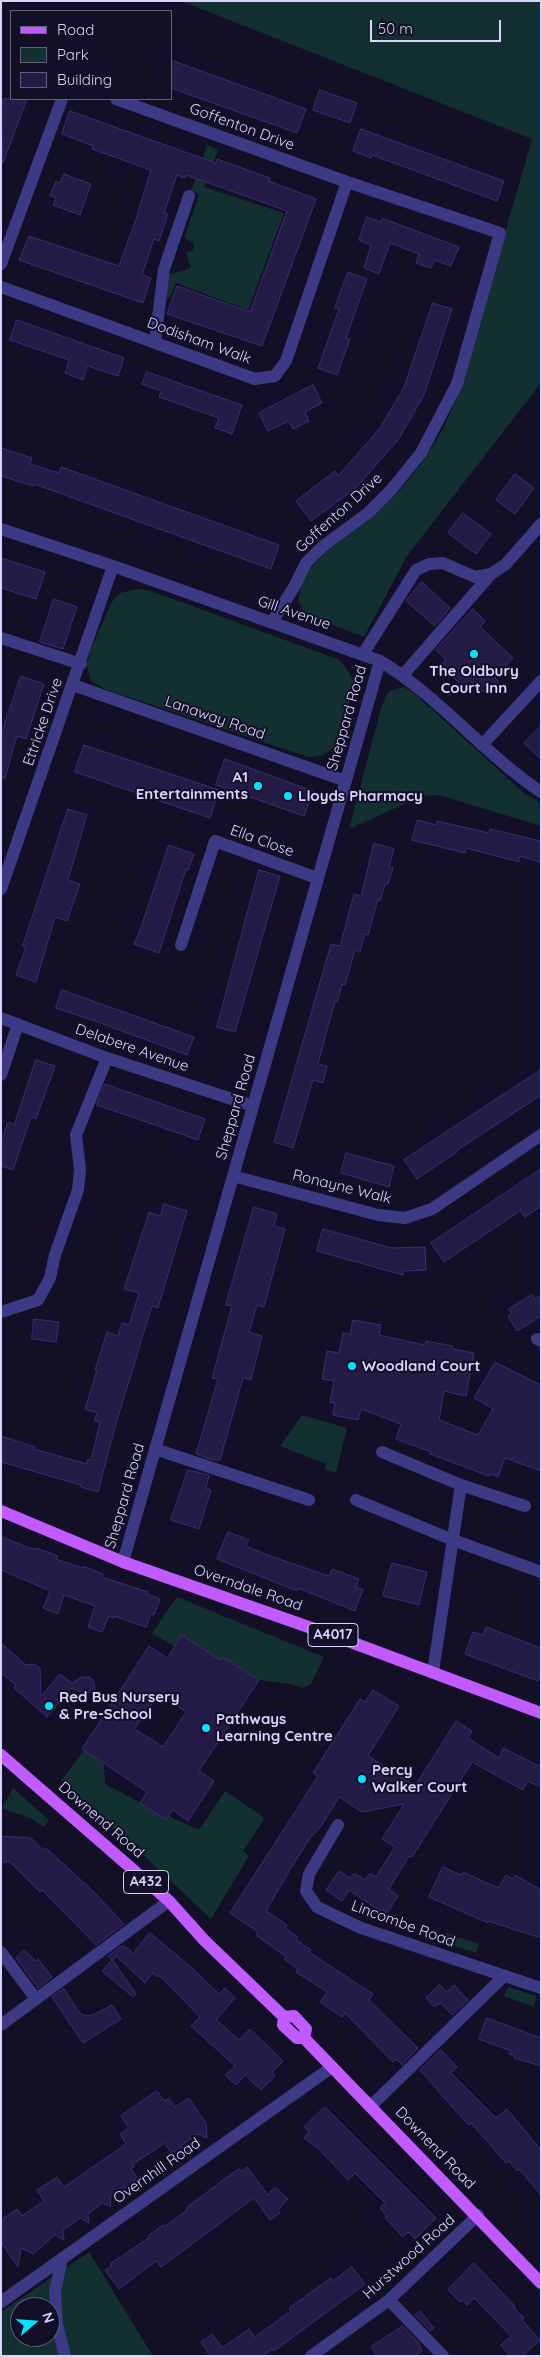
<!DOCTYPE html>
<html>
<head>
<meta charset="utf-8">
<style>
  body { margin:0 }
  #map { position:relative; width:542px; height:2357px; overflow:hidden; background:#130f26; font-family:Quicksand,sans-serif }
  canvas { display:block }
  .frame { position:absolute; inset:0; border:2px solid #d9d4ff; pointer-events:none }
  .legend { position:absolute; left:10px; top:10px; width:162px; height:90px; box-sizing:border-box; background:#130f26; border:1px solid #625e7d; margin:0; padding:6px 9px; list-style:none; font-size:15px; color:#d9d4ff }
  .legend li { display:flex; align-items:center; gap:10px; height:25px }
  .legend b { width:25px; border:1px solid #625e7d }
  .north { position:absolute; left:10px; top:2297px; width:50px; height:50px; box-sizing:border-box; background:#130f26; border:1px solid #625e7d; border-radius:50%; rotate:72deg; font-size:14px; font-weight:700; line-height:20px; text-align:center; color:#d9d4ff }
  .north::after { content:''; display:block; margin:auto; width:18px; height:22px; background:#00e5ff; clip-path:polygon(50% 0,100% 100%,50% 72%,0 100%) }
  .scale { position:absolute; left:370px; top:20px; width:131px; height:22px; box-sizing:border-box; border:2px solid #d9d4ff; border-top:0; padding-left:6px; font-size:15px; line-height:18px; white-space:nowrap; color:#d9d4ff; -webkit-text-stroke:4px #130f26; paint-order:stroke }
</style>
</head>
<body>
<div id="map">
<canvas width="542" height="2357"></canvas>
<div class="frame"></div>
<ul class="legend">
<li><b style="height:6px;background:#c25bff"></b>Road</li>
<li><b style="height:14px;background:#12302f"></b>Park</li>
<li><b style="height:14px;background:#241b47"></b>Building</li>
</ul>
<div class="north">N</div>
<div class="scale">50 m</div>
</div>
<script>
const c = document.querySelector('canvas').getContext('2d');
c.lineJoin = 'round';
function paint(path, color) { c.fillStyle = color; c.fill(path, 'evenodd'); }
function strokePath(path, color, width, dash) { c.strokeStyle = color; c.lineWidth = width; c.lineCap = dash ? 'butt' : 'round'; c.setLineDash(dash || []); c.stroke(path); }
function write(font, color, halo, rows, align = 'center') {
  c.font = font + ' Quicksand,sans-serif'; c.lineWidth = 4; c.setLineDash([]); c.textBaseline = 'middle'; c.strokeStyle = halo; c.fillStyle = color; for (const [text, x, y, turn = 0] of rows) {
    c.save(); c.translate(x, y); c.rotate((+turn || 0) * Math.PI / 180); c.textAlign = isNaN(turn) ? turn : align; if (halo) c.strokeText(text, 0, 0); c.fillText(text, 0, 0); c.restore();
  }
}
const green = new Path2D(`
  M181 1H541V383L407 556 364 637 305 614 298 600 304 575 326 552 369 520 400 490 424 460 443 429 459 392 532 139Z
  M207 145 218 150 204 187 284 213 248 310 176 283 170 298H167V275L191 268 186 252 193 251 194 244 184 238 199 194 191 191Z
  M138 589 151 591 337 659 345 666 354 682C352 693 349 705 346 716 339 739 337 757 308 757L105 689 90 680 87 665 90 652 111 603 120 593Z
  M404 687 416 695 525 794 541 803V826L439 795 422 796 349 829 382 705 389 691Z
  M302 1415 347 1428 336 1473 324 1469 326 1464 280 1446Z
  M177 1597 324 1657 311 1684 303 1688 290 1684 259 1680 222 1657 207 1679 182 1635 175 1647 152 1633Z
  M84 1750 104 1764 105 1784 147 1806 199 1830 225 1791 265 1818 243 1851 249 1856 211 1919 138 1850 61 1781Z
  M13 1788 49 1820 44 1827 32 1819 2 1808Z
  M446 1933 479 1944 476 1953 444 1942Z
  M508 1987 536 1996 534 2007 504 1996Z
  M89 2252 153 2356H1V2312ZM20 2307H50V2337H20Z`);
const building = new Path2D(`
  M171 60 306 109 297 133 171 88Z
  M320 90 357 103 350 123 313 110Z
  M4 99H27L3 163 1 107Z
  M70 111 216 163 217 159 270 178 269 181 316 199 262 346 167 314 177 286 250 312 287 211 262 202 186 175 185 178 177 175 164 213 168 214 159 241 154 239 142 275 151 278 143 303 19 260 29 236 119 266 136 219 151 170 92 149 93 146 62 134Z
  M361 129 504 181 497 201 372 155 371 158 353 151Z
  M64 174 91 184 80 215 53 205 56 198 50 196 56 181 60 183Z
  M367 217 381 222 382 218 459 247 451 266 434 260 431 268 416 263 419 254 390 243 379 274 364 268 371 245 359 240Z
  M348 272 367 279 346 338 350 339 337 375 318 368 339 309 335 308Z
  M433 303 452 309 424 395 398 440 368 474 356 488 311 521 296 501 335 471 338 476 380 428 404 387Z
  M17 320 124 358 118 376 88 366 83 380 65 373 69 360 10 340Z
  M147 372 242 405 232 434 215 428 219 418 159 397 161 391 142 384Z
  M313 385 322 403 305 412 309 421 293 429 289 421 268 431 259 413Z
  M1 448 32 458 30 464 59 473 61 467 279 545 271 569 34 484 33 486 1 476Z
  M515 474 534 488 515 514 496 500Z
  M463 513 491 534 476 554 448 533Z
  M1 558 45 572 36 599 1 588Z
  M422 582 450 608 435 626 406 601Z
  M54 599 77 607 63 649 40 642Z
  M473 609 485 621 480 627 513 658 495 678 498 681 488 693 485 690 483 692 472 682 466 689 441 666 446 660 436 650Z
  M21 676 44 684 26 739 17 736 5 778H1V735Z
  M541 726V759L524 743Z
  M84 745 219 790 210 818 75 772Z
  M225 759 313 791 304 816 216 785Z
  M68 809 87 815 68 880 80 884 67 921 55 917 36 982 16 975 26 947 23 946Z
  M418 820 436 825 437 821 489 833 490 829 541 841V862L519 856V862L466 848 465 853 412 840Z
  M374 843 394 849 389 867 393 868 388 884H385L380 901 378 900 368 935 365 934 360 952 355 950 345 985 342 984 337 1002 335 1001 318 1064 327 1066 323 1083 313 1080 293 1148 274 1142 331 944 340 946 354 894 361 896Z
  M169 845 194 854 188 870 186 869 159 953 134 944 141 927Z
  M259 870 280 876 235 1032 217 1027Z
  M62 990 194 1037 187 1055 95 1021 56 1008Z
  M36 1060 55 1066 36 1119 31 1117 13 1170 1 1166V1142L8 1122 14 1124Z
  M541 1070V1095L456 1151 457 1152 417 1179 404 1160Z
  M105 1084 205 1119 198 1140 97 1105Z
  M346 1153 394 1166 389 1187 341 1173Z
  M541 1169V1206L525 1217 520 1211 444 1262 431 1243Z
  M164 1204 187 1211 158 1308 152 1306 115 1427 98 1492 81 1487V1485L1 1462V1436L35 1447 34 1449 87 1464 88 1459 91 1460 100 1422 94 1421 97 1413 85 1409 97 1370H95L107 1332 118 1336 122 1323 129 1325 139 1293 124 1289 149 1212 160 1216Z
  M254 1207 277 1214 274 1226 285 1229 264 1307 257 1305 249 1332 262 1336 251 1380 243 1378 220 1460H213L196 1454 218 1379 212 1378 232 1306 226 1305Z
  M323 1229 392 1248 425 1247 426 1270 403 1271V1275L317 1251Z
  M532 1295 535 1299 541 1295V1316L517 1331 508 1316 512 1314 509 1309Z
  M34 1319 59 1322 56 1342 32 1339Z
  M353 1320 381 1325 379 1335 425 1345 426 1341 453 1346V1349L474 1353 466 1396 444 1391 439 1420 478 1435 493 1409 474 1398 495 1362 541 1385V1471L505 1458 498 1477 490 1474 489 1476 430 1454 431 1452 396 1439 401 1424 361 1409 358 1420 333 1415 335 1403 330 1402 334 1381 322 1379 327 1351 339 1353 343 1333 350 1334Z
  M188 1470 209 1475 206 1488 211 1490 199 1529 171 1520Z
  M228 1532 249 1540 246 1546 273 1557 329 1576 332 1569 359 1579 356 1587 363 1590 355 1611 298 1588 297 1591 217 1559Z
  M1 1537 35 1550 36 1548 58 1556 56 1559 82 1568 83 1566 103 1574 102 1577 148 1592 147 1594 160 1599 154 1615 151 1614 146 1627 114 1616V1618L109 1616 102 1632 88 1627 95 1606 64 1595 58 1614 43 1608 50 1591 1 1570Z
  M392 1563 427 1572 419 1605 383 1596Z
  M486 1627 541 1648V1673L538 1681 465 1654 473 1632 483 1635Z
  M182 1635 220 1660 222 1657 259 1680 199 1771 214 1781 188 1821 173 1810 166 1820 140 1803 147 1792 82 1749 149 1646 167 1658ZM159 1693 186 1712 163 1747 135 1729Z
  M1 1643 26 1665 34 1664 40 1668 41 1696 60 1674 72 1683 82 1677H90L94 1682 95 1691 85 1694 72 1688 47 1717 14 1688 16 1685 1 1673Z
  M373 1690 399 1706 368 1756 415 1786 456 1721 472 1731 468 1738 499 1758 503 1748 541 1767V1787L527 1781 523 1790 472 1762 412 1857 409 1856 389 1889 398 1896 386 1915 349 1890 342 1901 326 1890 339 1871 350 1878 354 1873 365 1880 370 1873 376 1877 395 1847 382 1839 404 1804 362 1812 339 1797 322 1825 310 1838 291 1868 266 1911 287 1925 285 1928 298 1937 296 1940 311 1950 309 1952 373 1994 369 2000 418 2048 402 2065 396 2059 393 2062 345 2013 342 2017 320 2002 327 1992 296 1972 298 1969 284 1959 286 1957 256 1935 258 1932 230 1913 318 1776 313 1773 360 1699 365 1702Z
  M1 1836 31 1838 43 1850 46 1848 94 1892 124 1924 96 1945 42 1890 40 1892 10 1862H1Z
  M443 1867 461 1875 463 1872 498 1888 506 1875 513 1879 515 1875 541 1890V1938L488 1921V1923L429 1897Z
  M150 1933 191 1967 219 1994 225 1988 235 1998 216 2020 239 2040 250 2029 283 2061 272 2072 275 2076 261 2090 245 2075 236 2085 225 2075 235 2066 191 2026 200 2017 160 1976 158 1977 153 1973 145 1983 116 1956 113 1960 136 1994 133 1997 102 1971 112 1960 108 1956 123 1945 133 1953Z
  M24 1950 36 1961 38 1959 52 1977 38 1988 16 1958Z
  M440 1985 446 1992 454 1985 468 2000 452 2015 441 2003 434 2007 426 1998Z
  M64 1989 78 2011 85 2016 93 2015 112 2005 121 2019 83 2043 52 1997Z
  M487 2018 541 2038V2066L514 2058V2056L509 2054 511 2051 479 2039Z
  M441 2050 457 2067 451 2073 496 2118 507 2109 541 2150V2195L519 2169 517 2171 509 2161 506 2163 471 2123 469 2125 452 2107 420 2070Z
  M157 2091 164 2101 169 2098 175 2107 189 2098 206 2123 207 2138 198 2134 182 2145V2155L174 2151 171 2153 165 2143 133 2164 134 2166 131 2169 138 2179 135 2180 137 2191 127 2186 110 2197 111 2207 102 2203 88 2214 89 2223 80 2218 63 2230 64 2240 55 2235 33 2254 21 2248 18 2267 1 2242V2220L17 2209 22 2216 44 2201 37 2190 57 2177 64 2187 126 2144 120 2134 129 2128 121 2116Z
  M325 2107 436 2218 415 2239 408 2232 403 2237 385 2218 387 2216 380 2208 385 2203 355 2173 348 2180 318 2148 304 2138 309 2132 304 2127Z
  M247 2167 268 2195 275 2187 288 2199 278 2210 280 2213 270 2220 254 2198 161 2267 156 2261 119 2289 105 2270 112 2266 110 2264 149 2238 148 2236 163 2225 164 2227 187 2210V2207L238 2169 242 2171Z
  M474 2263 515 2306 514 2308 524 2318 522 2320 540 2340 523 2356H510L501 2345 511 2336 474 2298 467 2305 462 2300 460 2302 448 2290Z
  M352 2267 365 2284 274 2351 272 2349 263 2356H210L201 2342 212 2334 222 2348 249 2329 255 2337 291 2311 289 2308 331 2278 333 2281Z
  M420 2311 434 2328 430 2331 415 2315Z
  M403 2326 418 2342 422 2351 415 2356H377L371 2347Z`);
const minor = new Path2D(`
  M116 99 347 182 500 233 457 384 421 453 391 490 368 513 322 547 306 563 294 587 272 622
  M1 264 62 99
  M1 287 255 379 275 376 286 361 347 182
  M155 342 164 269 189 196
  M1 529 113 566 380 661C440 697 483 753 541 792
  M1 638 81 664
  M363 654 416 570 429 564 443 563 475 577 491 574 506 564 541 524
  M403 675 491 574
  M73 685 346 781
  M482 745 541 681
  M1 889 113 566
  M181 945 215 841 317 878
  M1 1018 107 1058 253 1106
  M1 1075 18 1024
  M233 1176 378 1215 405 1218 432 1209 541 1135
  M1 1312 38 1300 50 1278 55 1255 78 1190 80 1170 76 1135 107 1058
  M537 1339 541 1341
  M155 1449 309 1500
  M382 1452 461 1485 525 1506
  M356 1500 453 1540 541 1572
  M123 1562 380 661
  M433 1672 461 1485
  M338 1825 309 1874 306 1891 317 1907 361 1928 541 1988
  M1 1952 36 1999
  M1 2025 169 1901
  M371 2106 504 1976
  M62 2258 55 2292 57 2324 65 2356
  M389 2300 443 2356
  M1 2302 332 2067
  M311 2356 389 2300 478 2215`);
const major = new Path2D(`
  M1 1511 123 1562 340 1638 541 1713
  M1 1755 169 1901 204 1940 284 2017 283 2025 297 2038H304
  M284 2017 294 2016 306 2029 304 2038
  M304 2038 541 2283`);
const markers = [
  [474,654,5,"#00e5ff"],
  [258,786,5,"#00e5ff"],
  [288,796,5,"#00e5ff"],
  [352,1366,5,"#00e5ff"],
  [49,1706,5,"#00e5ff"],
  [206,1728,5,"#00e5ff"],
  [362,1779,5,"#00e5ff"]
];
const shields = [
  [333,1635,50],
  [146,1882,45]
];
const shieldNames = [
  ["A4017",333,1635],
  ["A432",146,1882]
];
const streetNames = [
  ["Goffenton Drive",242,127,20],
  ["Dodisham Walk",199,341,20],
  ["Goffenton Drive",339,513,-42],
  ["Gill Avenue",294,613,19],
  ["Lanaway Road",215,718,19],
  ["Sheppard Road",347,718,-74],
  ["Ettricke Drive",43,722,-71],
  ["Ella Close",262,841,20],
  ["Delabere Avenue",132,1048,19],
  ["Sheppard Road",236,1107,-74],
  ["Ronayne Walk",342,1187,14],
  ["Sheppard Road",125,1496,-74],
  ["Overndale Road",248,1588,19],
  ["Downend Road",101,1820,41],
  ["Lincombe Road",403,1924,20],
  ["Downend Road",435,2148,46],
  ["Overnhill Road",157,2171,-35],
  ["Hurstwood Road",409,2257,-42]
];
const poiNames = [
  ["The Oldbury",474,671,"center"],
  ["Court Inn",474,688,"center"],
  ["A1",248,777,"right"],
  ["Entertainments",248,794,"right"],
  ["Lloyds Pharmacy",298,796],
  ["Woodland Court",362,1366],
  ["Red Bus Nursery",59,1697],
  ["& Pre-School",59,1714],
  ["Pathways",216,1719],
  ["Learning Centre",216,1736],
  ["Percy",372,1770],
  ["Walker Court",372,1787]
];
paint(green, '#12302f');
paint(building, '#241b47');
strokePath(building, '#3b2d73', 1);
strokePath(minor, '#3d3a85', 12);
strokePath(major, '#c25bff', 12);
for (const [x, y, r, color] of markers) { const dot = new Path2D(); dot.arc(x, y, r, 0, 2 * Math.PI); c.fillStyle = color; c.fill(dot); strokePath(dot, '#130f26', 2); }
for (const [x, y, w] of shields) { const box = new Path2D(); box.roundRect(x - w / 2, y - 11.5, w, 23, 4); c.fillStyle = '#130f26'; c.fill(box); strokePath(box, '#d9d4ff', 1); }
write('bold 14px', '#d9d4ff', null, shieldNames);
write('15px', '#d9d4ff', '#130f26', streetNames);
write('bold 15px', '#d9d4ff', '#130f26', poiNames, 'left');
</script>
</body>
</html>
